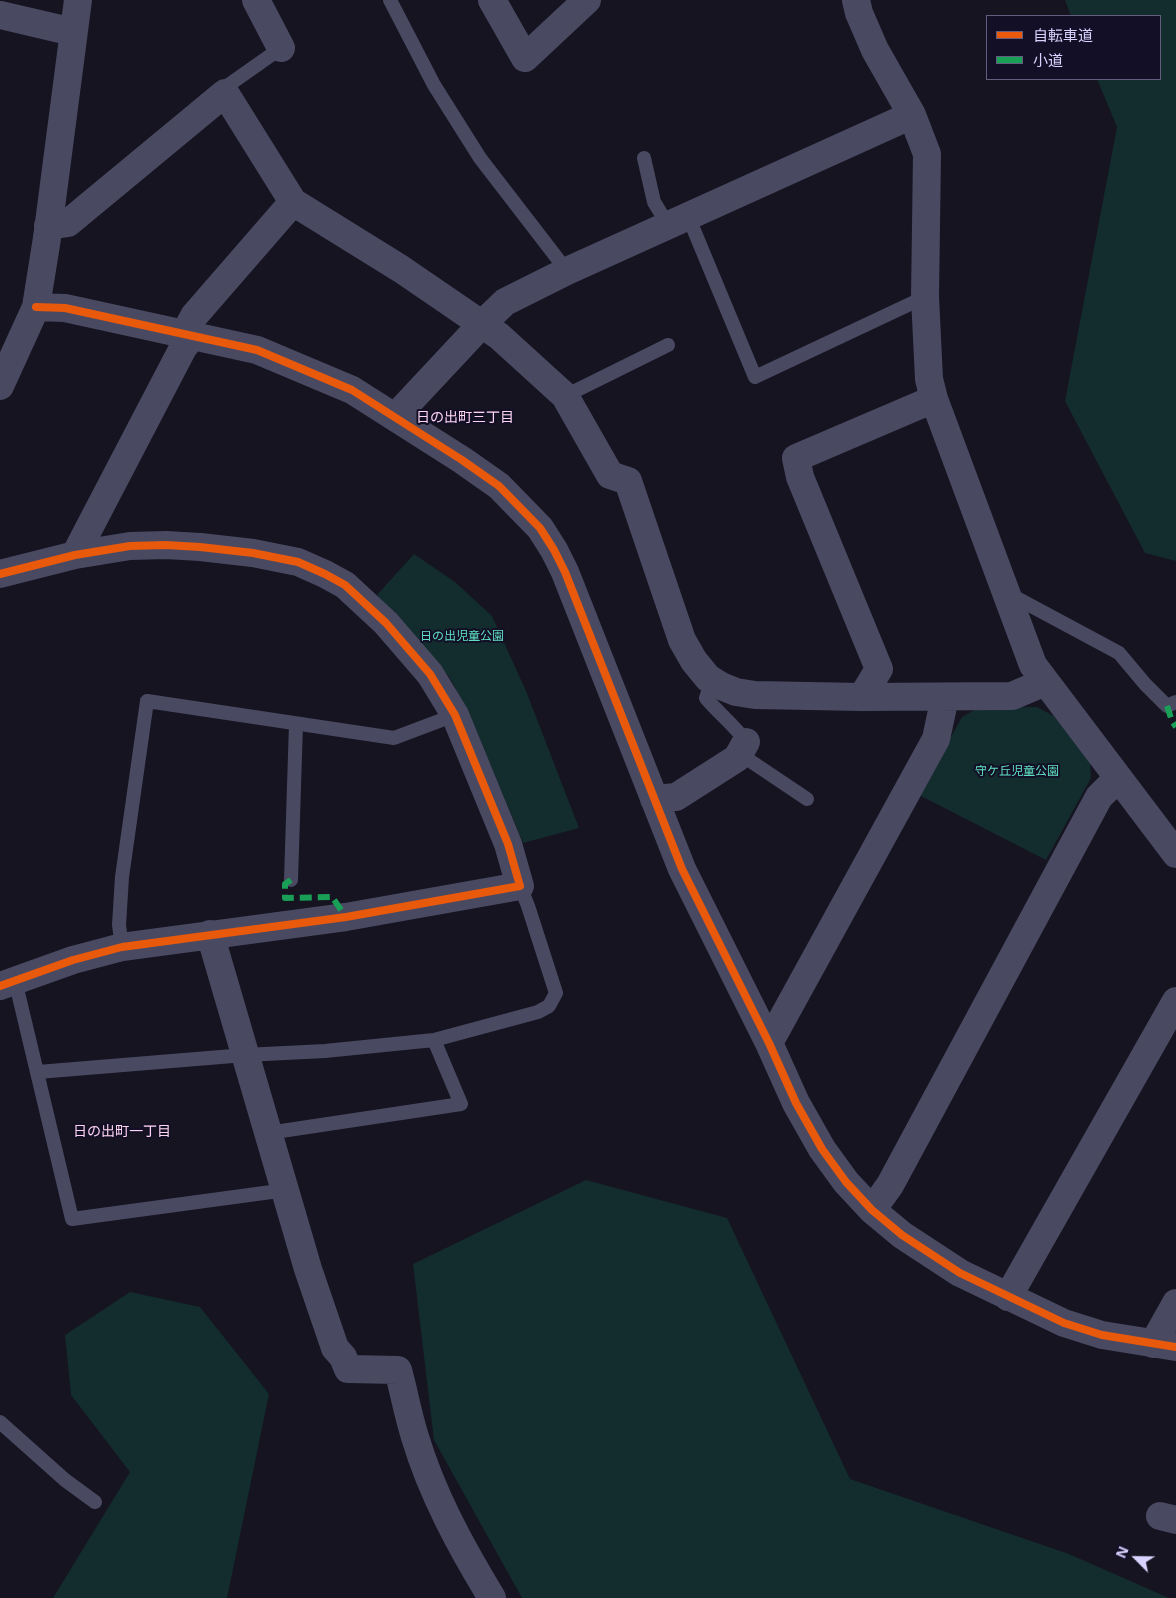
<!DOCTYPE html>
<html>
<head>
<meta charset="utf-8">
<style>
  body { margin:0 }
  #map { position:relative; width:1176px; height:1598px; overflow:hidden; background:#161421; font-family:"Open Sans","Noto Sans JP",sans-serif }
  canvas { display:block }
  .legend { position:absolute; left:986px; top:15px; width:175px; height:65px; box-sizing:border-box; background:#130f26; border:1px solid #625e7d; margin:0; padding:6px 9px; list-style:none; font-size:15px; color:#d9d4ff }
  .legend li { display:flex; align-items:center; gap:10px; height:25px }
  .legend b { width:25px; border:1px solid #625e7d }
  .north { position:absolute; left:1111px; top:1533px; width:50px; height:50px; -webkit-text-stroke:4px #130f26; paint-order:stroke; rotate:293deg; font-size:14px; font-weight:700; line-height:20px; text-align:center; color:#d9d4ff }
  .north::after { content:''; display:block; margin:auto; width:18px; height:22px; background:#d9d4ff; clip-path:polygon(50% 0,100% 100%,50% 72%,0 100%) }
</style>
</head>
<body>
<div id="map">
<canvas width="1176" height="1598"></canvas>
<ul class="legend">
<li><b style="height:6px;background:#e8590c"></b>自転車道</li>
<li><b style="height:6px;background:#1a9f57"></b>小道</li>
</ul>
<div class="north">N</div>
</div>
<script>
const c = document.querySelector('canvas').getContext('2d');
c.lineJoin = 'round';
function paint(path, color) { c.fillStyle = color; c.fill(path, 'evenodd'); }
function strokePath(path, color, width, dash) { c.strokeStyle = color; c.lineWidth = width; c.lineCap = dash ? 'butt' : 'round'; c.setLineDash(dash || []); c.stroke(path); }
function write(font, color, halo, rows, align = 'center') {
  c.font = font + ' "Open Sans","Noto Sans JP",sans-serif'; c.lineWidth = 4; c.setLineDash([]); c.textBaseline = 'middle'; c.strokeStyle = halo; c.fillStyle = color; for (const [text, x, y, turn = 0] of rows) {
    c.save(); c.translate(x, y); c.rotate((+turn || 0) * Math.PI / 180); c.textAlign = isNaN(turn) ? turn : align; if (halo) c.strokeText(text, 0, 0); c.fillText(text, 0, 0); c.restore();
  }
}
const green = new Path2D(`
  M1065 0H1176V561L1145 553 1065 401 1117 127 1097 79H1160V16H1071Z
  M414 554 455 582 492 616 526 691 579 828 523 843 469 714 450 678 377 595Z
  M1037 707 1054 716 1090 761 1091 778 1046 860 919 795 962 717 978 708Z
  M586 1180 727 1218 850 1479 1069 1554 1169 1598H522L434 1440 413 1264Z
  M130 1292 200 1307 269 1394 227 1598H53L130 1472 71 1395 65 1335Z`);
const lane = new Path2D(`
  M390 0 434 85 480 158 567 271
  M225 93 230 84 281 48
  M644 158 654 202 668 225
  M688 216 755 377 925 297
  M565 396 668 345
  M1009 594 1119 653 1145 684 1167 706 1176 702
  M712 680 706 698C719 714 735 725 746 742
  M740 754 807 799
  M291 880 296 724
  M122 947 119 925 122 877 147 701 394 738 455 715
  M15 980 72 1219 286 1190
  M38 1072 245 1055 325 1051 434 1040 538 1012 549 1006 556 993 528 906 520 886
  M268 1133 461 1104 434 1040
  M0 1422 65 1480 95 1502`);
const street = new Path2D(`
  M256 0 281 48
  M492 0 525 58 587 0
  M856 0 859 13 875 50 912 115 927 154 925 297 929 379 934 399 1033 665 1176 854
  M0 15 73 32
  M48 226 68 223 225 93 293 202 401 269 499 336 565 396 610 475 628 481 682 640 694 661 708 678 721 686 736 692 755 695 862 697 1012 696 1045 682
  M36 307 65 308 257 350 352 390 462 460 499 486 540 528 554 550 565 572 682 869 769 1043 796 1103 822 1149 846 1182 872 1210 902 1235 960 1273 1064 1323 1102 1335 1176 1347
  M185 333 194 316 293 202
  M0 386 36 307 47 238 78 0
  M395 417 481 325 505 302 567 271 912 115
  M75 555 183 348 193 335
  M0 574 75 555 130 546 166 545 200 547 253 553 298 562 325 574 345 585 386 623 430 674 455 715 508 844 520 886 346 917 122 947 73 960 0 986
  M862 697 879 669 800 477 796 458 934 399
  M654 799 676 797 737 758 746 742
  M210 934 308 1269 335 1348 343 1357 348 1369 398 1370C404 1392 408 1415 415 1437 432 1494 461 1547 492 1598
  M769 1043 936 739 945 697
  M872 1210 890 1185 1099 797 1118 778
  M1008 1297 1176 1001
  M1153 1344 1176 1303
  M1160 1516 1176 1520`);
const quiet = new Path2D(`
  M1167 706 1172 721 1176 727
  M291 880 285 884V898L332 897 346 917`);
const cycleway = new Path2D(`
  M36 307 65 308 257 350 352 390 462 460 499 486 540 528 554 550 565 572 682 869 769 1043 796 1103 822 1149 846 1182 872 1210 902 1235 960 1273 1064 1323 1102 1335 1176 1347
  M0 574 75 555 130 546 166 545 200 547 253 553 298 562 325 574 345 585 386 623 430 674 455 715 508 844 520 886 346 917 122 947 73 960 0 986`);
const parkNames = [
  ["日の出児童公園",462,637],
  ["守ケ丘児童公園",1017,772]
];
const neighbourhoodNames = [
  ["日の出町三丁目",465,418],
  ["日の出町一丁目",122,1132]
];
paint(green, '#132c2d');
strokePath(lane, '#4a4962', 14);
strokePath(street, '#4a4962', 28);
strokePath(quiet, '#1a9f57', 6, [12, 6]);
strokePath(cycleway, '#e8590c', 8);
write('12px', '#5fe0c0', '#130f26', parkNames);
write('14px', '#ffd6f0', '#130f26', neighbourhoodNames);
</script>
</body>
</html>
